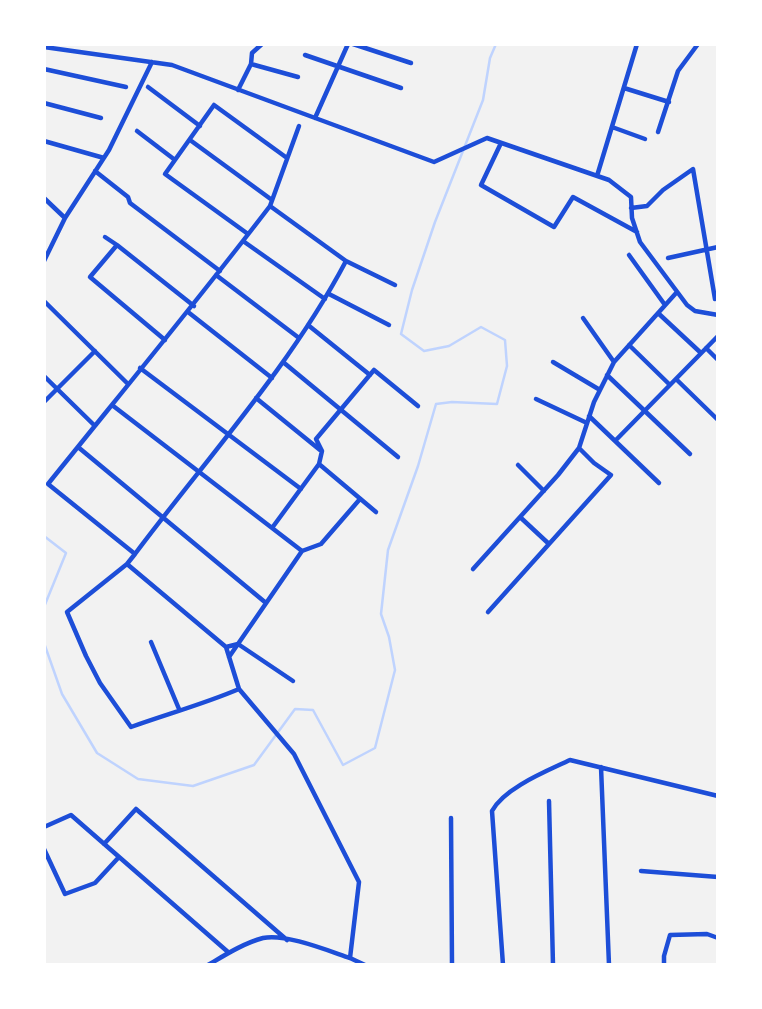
<!DOCTYPE html>
<html>
<head>
<meta charset="utf-8">
<style>
  body { margin:0 }
  #map { position:relative; width:762px; height:1009px; overflow:hidden; background:#f2f2f2; font-family:"PT Sans",sans-serif }
  canvas { display:block }
  .frame { position:absolute; inset:0; border:46px solid #fff; pointer-events:none }
</style>
</head>
<body>
<div id="map">
<canvas width="762" height="1009"></canvas>
<div class="frame"></div>
</div>
<script>
const c = document.querySelector('canvas').getContext('2d');
c.lineJoin = 'round';
function strokePath(path, color, width, dash) { c.strokeStyle = color; c.lineWidth = width; c.lineCap = dash ? 'butt' : 'round'; c.setLineDash(dash || []); c.stroke(path); }
const stream = new Path2D(`
  M44 536 66 553 44 607
  M44 643 62 694 97 753 138 779 193 786 254 765 295 709 313 710 343 765 375 748 395 670 389 637 381 614 388 550 418 466 436 404 452 402 497 404 507 366 505 340 481 327 449 346 424 351 401 334 412 290 435 222 483 100 490 58 496 44`);
const minor = new Path2D(`
  M353 44 411 63
  M44 47 172 65 434 162 487 138 609 180 631 197 632 218 640 242 687 305 695 311 718 315
  M305 55 401 88
  M251 64 252 53 262 44
  M44 69 126 87
  M148 87 200 126
  M624 88 669 102
  M238 90 251 64 298 77
  M44 103 101 118
  M315 118 348 44
  M612 127 645 139
  M137 131 175 160
  M658 132 678 71 698 44
  M190 140 272 200
  M44 141 104 158
  M501 143 481 185 554 227 573 197 637 232
  M95 171 128 197 130 203 220 271
  M597 176 637 44
  M44 198 65 218 44 261
  M270 206 299 126
  M631 208 647 206 663 190 693 169 715 299
  M65 218 109 150 152 62
  M248 234 165 174 214 105 287 158
  M105 237 117 245
  M243 241 325 299
  M629 255 665 305
  M668 258 718 247
  M346 261 395 285
  M216 275 299 338
  M329 294 389 325
  M44 301 128 384
  M188 312 272 378
  M658 313 701 353
  M583 318 614 362
  M308 325 370 375
  M165 340 90 277 117 245 194 306
  M629 345 670 385
  M706 348 718 360
  M283 362 398 457
  M553 362 600 390
  M140 368 301 489
  M607 375 690 454
  M44 376 95 426
  M676 379 718 420
  M256 398 320 450
  M536 399 587 423
  M44 402 95 351
  M112 405 302 551 229 657
  M589 416 659 483
  M615 441 718 336
  M78 447 266 603
  M319 464 376 512
  M518 465 544 491
  M520 517 549 544
  M272 528 319 464 322 451 316 439 374 370 418 406
  M302 551 321 544 360 499
  M135 554 48 484C122 392 198 300 270 206L346 261C290 367 207 458 135 554L127 564 226 647 239 689 294 754 359 882 350 958 365 965
  M127 564 67 612 86 656 100 683 131 727C167 714 204 704 239 689
  M473 569 558 475 579 448 594 402 614 362 677 292
  M488 612 611 475 594 463 579 448
  M151 642 179 709
  M226 647 238 644 293 681
  M601 767 609 965
  M549 801 553 965
  M451 818 452 965
  M44 827 71 815 228 952
  M104 844 136 809 287 940
  M44 849 65 894 95 883 119 857
  M641 871 718 877
  M208 965C225 955 244 943 263 938 285 933 329 951 350 958
  M503 965 492 811C504 788 547 771 570 760L718 796
  M664 965V956L670 935 707 934 718 938`);
strokePath(stream, '#bfd3fe', 2.5);
strokePath(minor, '#1d4ed8', 4.5);
</script>
</body>
</html>
